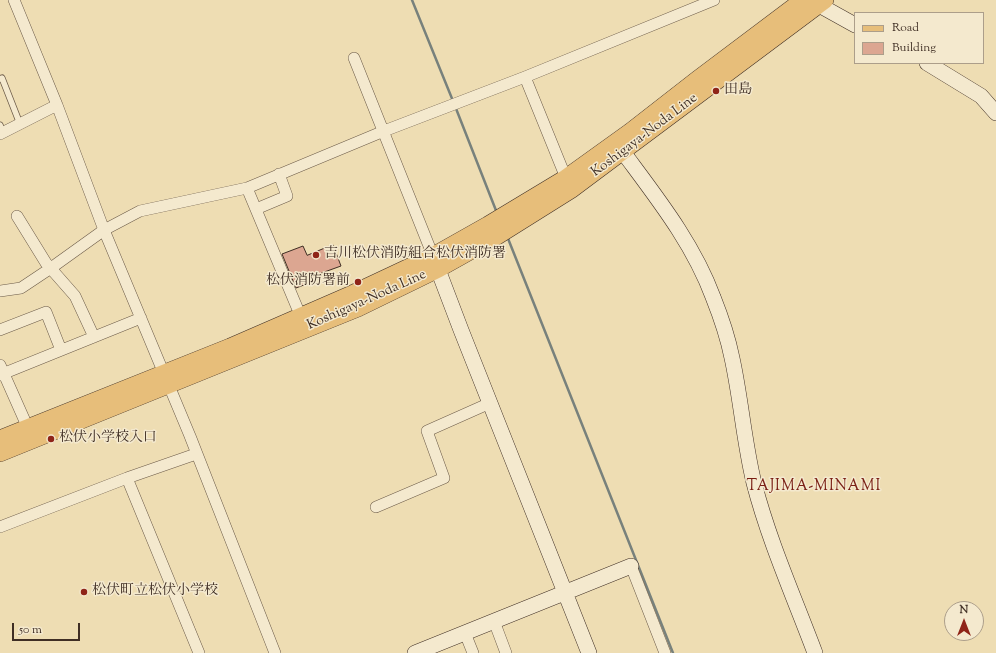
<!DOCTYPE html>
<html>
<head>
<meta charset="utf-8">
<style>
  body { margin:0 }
  #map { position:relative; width:996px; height:653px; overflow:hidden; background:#eeddb3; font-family:"Sorts Mill Goudy",serif }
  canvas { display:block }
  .legend { position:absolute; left:854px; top:12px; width:130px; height:52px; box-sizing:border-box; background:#f4e9ce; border:1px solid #ac9e8a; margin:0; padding:5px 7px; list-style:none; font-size:12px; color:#3f2e24 }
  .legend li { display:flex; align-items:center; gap:8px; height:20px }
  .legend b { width:20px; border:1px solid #ac9e8a }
  .north { position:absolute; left:944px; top:601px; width:40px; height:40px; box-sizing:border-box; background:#f4e9ce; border:1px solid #ac9e8a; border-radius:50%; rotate:0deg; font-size:11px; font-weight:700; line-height:16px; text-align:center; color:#3f2e24 }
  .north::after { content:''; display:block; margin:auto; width:14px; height:18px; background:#8f2418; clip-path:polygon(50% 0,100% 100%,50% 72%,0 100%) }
  .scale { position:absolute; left:12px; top:623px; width:68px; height:18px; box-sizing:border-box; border:2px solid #3f2e24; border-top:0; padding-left:5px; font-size:12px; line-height:14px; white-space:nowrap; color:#3f2e24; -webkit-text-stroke:3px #f4e9ce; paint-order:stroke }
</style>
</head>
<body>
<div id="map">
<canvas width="996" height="653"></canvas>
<ul class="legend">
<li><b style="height:5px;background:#e7be7a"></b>Road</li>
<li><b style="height:11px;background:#dca691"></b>Building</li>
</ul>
<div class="north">N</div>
<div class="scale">50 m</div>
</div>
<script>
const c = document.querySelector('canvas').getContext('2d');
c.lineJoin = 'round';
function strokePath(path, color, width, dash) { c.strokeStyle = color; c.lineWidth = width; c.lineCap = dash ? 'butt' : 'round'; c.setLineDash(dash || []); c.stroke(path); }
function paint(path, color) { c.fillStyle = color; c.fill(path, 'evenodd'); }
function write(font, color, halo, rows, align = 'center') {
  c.font = font + ' "Sorts Mill Goudy","Noto Serif JP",serif'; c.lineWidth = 3; c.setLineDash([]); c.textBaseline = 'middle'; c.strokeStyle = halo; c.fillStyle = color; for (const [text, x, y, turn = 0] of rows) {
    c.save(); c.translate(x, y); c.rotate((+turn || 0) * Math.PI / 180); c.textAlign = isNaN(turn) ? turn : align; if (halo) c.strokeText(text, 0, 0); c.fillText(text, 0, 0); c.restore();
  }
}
const stream = new Path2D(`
  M412 0 453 101
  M455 106 497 213
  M507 236 673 653`);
const building = new Path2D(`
  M333 245 341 266 316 275 317 280 296 288 282 254 303 246 307 255Z`);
const lane = new Path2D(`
  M0 79 2 78 20 124
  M0 125 3 133`);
const street = new Path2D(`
  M14 0 57 105 104 230 190 436 275 653
  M354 58 433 256
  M525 77 566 178
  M0 134 57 105
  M247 188 301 317
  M256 209 287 196 279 174
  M17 216 46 263 75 296 94 337
  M0 291 21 288 51 268 104 230 140 211 247 188 384 131 525 77 714 0
  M0 330 46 312 61 350
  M0 365 28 428
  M0 375 141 318
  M127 478 199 653
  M376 507 444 478 427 431 490 403
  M0 527 127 478 196 454
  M631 566 665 653
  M494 621 506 653
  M465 633 473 653`);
const secondary = new Path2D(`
  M819 5 855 25
  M927 63 981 96 996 113
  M623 152C657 198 693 243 713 297 721 317 728 338 732 358 741 399 744 442 754 483 769 541 794 597 815 653
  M434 259 461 330 589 653
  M415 653 631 566`);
const primary = new Path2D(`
  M0 439 230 347 352 294 433 256 488 225 566 178 630 132 698 79 803 0
  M0 453 358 308 438 269 497 236 572 189 825 0`);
const markers = [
  [716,91,4,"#8f2418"],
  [316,255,4,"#8f2418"],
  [358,282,4,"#8f2418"],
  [51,439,4,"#8f2418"],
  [84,592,4,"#8f2418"]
];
const poiNames = [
  ["田島",724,91],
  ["吉川松伏消防組合松伏消防署",324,255],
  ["松伏消防署前",350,282,"right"],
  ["松伏小学校入口",59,439],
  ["松伏町立松伏小学校",92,592]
];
const streetNames = [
  ["Koshigaya-Noda Line",645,136,-37],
  ["Koshigaya-Noda Line",367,301,-24]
];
const neighbourhoodNames = [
  ["TAJIMA-MINAMI",814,487]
];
strokePath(stream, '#78817c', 2.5);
paint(building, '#dca691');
strokePath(building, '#3f2e24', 1);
strokePath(lane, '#6b5a48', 7);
strokePath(street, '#6b5a48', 12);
strokePath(secondary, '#3f2e24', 16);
strokePath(primary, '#3f2e24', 18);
strokePath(lane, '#f4e9ce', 5.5);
strokePath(street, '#f4e9ce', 11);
strokePath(secondary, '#f4e9ce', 15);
strokePath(primary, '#e7be7a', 17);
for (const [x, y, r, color] of markers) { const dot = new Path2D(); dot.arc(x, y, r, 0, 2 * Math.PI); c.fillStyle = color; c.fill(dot); strokePath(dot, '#f4e9ce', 1.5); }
write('14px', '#3f2e24', '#f4e9ce', poiNames, 'left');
write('14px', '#3f2e24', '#f4e9ce', streetNames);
c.letterSpacing = '1px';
write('15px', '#7a1f14', '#f4e9ce', neighbourhoodNames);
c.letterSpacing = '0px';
</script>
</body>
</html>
